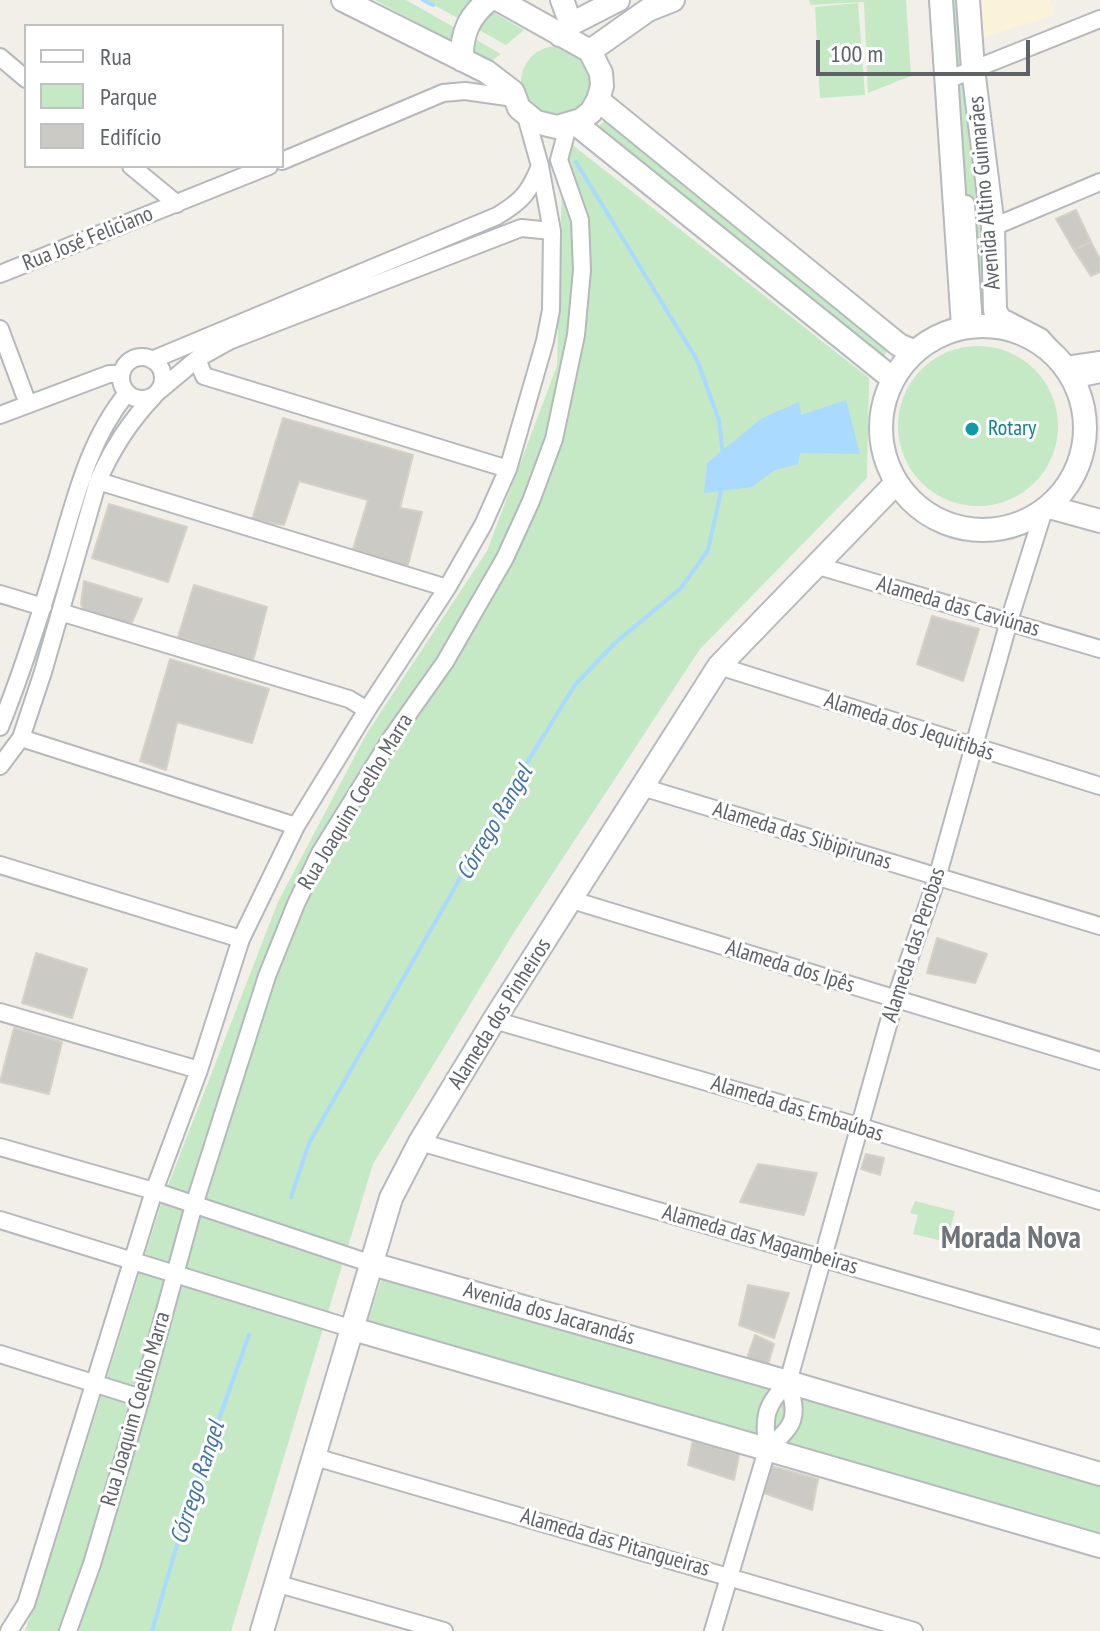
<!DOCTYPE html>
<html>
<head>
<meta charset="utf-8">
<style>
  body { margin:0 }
  #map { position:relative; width:1100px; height:1631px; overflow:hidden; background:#f1efe8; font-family:"PT Sans Narrow",sans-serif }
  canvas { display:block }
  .legend { position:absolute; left:24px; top:24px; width:260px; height:144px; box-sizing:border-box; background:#fff; border:2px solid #bfc1c3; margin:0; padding:10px 14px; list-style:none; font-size:24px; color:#5f6368 }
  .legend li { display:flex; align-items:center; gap:16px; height:40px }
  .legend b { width:40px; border:2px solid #bfc1c3 }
  .scale { position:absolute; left:816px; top:40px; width:214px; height:36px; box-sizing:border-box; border:4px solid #5f6368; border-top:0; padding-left:10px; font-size:24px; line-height:28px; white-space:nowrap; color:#5f6368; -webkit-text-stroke:6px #fff; paint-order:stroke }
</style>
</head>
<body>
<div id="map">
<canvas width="1100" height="1631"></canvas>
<ul class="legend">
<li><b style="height:10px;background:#fff"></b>Rua</li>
<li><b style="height:22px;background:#c5e8c5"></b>Parque</li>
<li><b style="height:22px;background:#cccac5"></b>Edifício</li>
</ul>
<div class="scale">100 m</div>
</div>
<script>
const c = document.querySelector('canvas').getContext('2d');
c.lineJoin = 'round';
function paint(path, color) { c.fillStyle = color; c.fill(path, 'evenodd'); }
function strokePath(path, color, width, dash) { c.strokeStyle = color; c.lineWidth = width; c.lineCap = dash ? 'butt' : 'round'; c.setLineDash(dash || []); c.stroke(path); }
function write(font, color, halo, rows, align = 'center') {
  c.font = font + ' "PT Sans Narrow",sans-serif'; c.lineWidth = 6; c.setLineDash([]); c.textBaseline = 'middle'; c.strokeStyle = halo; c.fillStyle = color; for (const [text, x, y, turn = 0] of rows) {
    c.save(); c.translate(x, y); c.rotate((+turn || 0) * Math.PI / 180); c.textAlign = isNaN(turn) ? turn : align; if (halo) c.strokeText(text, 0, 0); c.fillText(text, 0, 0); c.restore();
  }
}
const green = new Path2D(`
  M375 0H406L501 54 490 62Z
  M425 0H472L524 30 506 45Z
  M809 0H906L911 76 868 93 864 2 810 5Z
  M941 0H961L993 323 972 326Z
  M858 3 865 95 820 98 815 7Z
  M521 82a36 36 0 1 1 72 0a36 36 0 1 1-72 0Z
  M609 116 887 351 878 365 596 129Z
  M570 143 869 378 867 478 700 649 513 934 373 1164 231 1631H25L58 1535 162 1201 278 902 367 733 487 551 557 366 562 182Z
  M898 426a80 80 0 1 1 160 0a80 80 0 1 1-160 0Z
  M915 1201 955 1211 947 1242 913 1234 918 1215 910 1213Z
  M383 1274 1100 1485V1543L366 1325Z`);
const sand = new Path2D(`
  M978 0H1050L1055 15 982 38Z`);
const water = new Path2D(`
  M846 400 860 454 800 453 798 464 775 470 752 487 704 493 707 463 762 418 799 402 801 415Z`);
const stream = new Path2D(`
  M423 0 433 5
  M576 162 697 360 719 420 723 455
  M291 1197 309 1143 518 777 575 685 615 643 681 588 708 550 722 487
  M152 1631 190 1500 249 1335`);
const building = new Path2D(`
  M1076 210 1091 242 1074 250 1056 219Z
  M1091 242 1100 259V272L1091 276 1074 250Z
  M283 418 413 455 400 508 422 512 407 568 353 549 368 500 299 481 284 525 252 520Z
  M109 504 187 527 168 582 92 558Z
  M84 581 142 599 130 627 85 613 81 604Z
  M194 585 267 607 253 661 178 637Z
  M932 616 979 629 963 681 917 664Z
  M170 659 269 689 252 743 177 722 166 770 140 761Z
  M937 938 987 954 975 983 927 973Z
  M36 953 87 969 72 1018 22 1003Z
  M14 1028 62 1042 49 1094 0 1082Z
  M866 1154 884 1158 880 1175 861 1169Z
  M758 1164 817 1173 804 1215 740 1202Z
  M748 1285 789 1293 774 1338 739 1325Z
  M755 1335 774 1344 765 1375 744 1367Z
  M693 1440 739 1455 734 1480 688 1465Z
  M771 1466 818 1479 812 1510 764 1493Z`);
const street = new Path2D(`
  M0 57 26 79
  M947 80 1100 19
  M282 161 443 93 465 91 514 98
  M131 166 177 204
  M966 204 974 326
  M993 227 1100 182
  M0 274 269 166
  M1006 319 1041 337 1066 365 1100 360
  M0 329 28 404
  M121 378a21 21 0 1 1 42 0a21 21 0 1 1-42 0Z
  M197 359 204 376 508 469
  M152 360 497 216C522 201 529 193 540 166
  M160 390 197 359 229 341 521 228 552 231
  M0 415 109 374H121
  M98 481 447 588
  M815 565 1100 649
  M0 594 43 607
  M60 612 349 699 367 710
  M719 666 1100 786
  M0 727C22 673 39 619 56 563 74 504 87 442 127 393
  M21 738 296 826
  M0 766 21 738 43 672 98 481C112 449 130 421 154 396
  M642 787 1100 926
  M0 865 241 939
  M572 900 1100 1061
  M0 1012 199 1070
  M494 1020 858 1126 1100 1201
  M420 1142 1100 1339
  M0 1147 154 1191 372 1264
  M0 1220 353 1329
  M0 1354 141 1398
  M767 1450C795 1423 799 1420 788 1382
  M315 1457 914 1631
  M275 1583 444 1631
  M9 1631 26 1604 154 1191 199 1070 241 939 296 826 367 710 447 588 483 525 508 469 545 341 551 310 552 231 540 166 526 116
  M68 1631 92 1564 141 1398 194 1205 267 976 296 904 320 853 392 737 445 662 505 558 531 501 554 439 576 335 582 270 580 220 559 160 568 126
  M713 1631 767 1450C764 1416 764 1407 788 1382L895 1000 937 878 1009 621 1044 510`);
const secondary = new Path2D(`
  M343 0 487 72 513 92 519 108 536 122 557 127 581 120 591 112 598 100 602 86 601 73 590 51 499 0
  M562 0 571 24
  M941 0 963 326
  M968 0 973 69 993 227 995 310 1000 320 1013 330
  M560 35 571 24 618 0
  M590 51 648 10 673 0
  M462 60C461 34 469 16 489 0
  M598 100 899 345 915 352
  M575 123 893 379
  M881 428a102 102 0 1 1 204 0a102 102 0 1 1-204 0Z
  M1072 377 1100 371
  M1049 507 1100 521
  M372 1264 788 1382 1100 1474
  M353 1329 1100 1546
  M262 1631 391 1198 420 1142 494 1020 719 666 896 483`);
const markers = [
  [972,429,8,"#0f9aa8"]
];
const streetNames = [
  ["Avenida Altino Guimarães",985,193,-95],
  ["Rua José Feliciano",88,239,-22],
  ["Alameda das Caviúnas",958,607,16],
  ["Alameda dos Jequitibás",909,727,18],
  ["Rua Joaquim Coelho Marra",356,802,-59],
  ["Alameda das Sibipirunas",802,836,17],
  ["Alameda das Perobas",914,945,-72],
  ["Alameda dos Ipês",790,967,17],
  ["Alameda dos Pinheiros",500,1014,-58],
  ["Alameda das Embaúbas",797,1109,17],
  ["Alameda das Magambeiras",760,1240,16],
  ["Avenida dos Jacarandás",549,1314,16],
  ["Rua Joaquim Coelho Marra",136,1409,-74],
  ["Alameda das Pitangueiras",615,1543,16]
];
const cultureNames = [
  ["Rotary",988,429]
];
const waterNames = [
  ["Córrego Rangel",495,823,-60],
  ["Córrego Rangel",198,1483,-72]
];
const districtNames = [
  ["Morada Nova",1011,1239]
];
paint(green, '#c5e8c5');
paint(sand, '#fbf3d9');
paint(water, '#aadaff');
strokePath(stream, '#aadaff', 4);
paint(building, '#cccac5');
strokePath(building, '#d6d1c6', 2);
strokePath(street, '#b5b8bc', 20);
strokePath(secondary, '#b6babf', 26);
strokePath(street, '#fff', 16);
strokePath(secondary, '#fff', 22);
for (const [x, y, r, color] of markers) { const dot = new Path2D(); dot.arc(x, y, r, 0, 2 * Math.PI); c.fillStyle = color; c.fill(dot); strokePath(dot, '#fff', 3); }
write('22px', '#5f6368', '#fff', streetNames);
write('22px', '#0d838f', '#fff', cultureNames, 'left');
write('italic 24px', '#4174aa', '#fff', waterNames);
write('bold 30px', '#70757a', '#fff', districtNames);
</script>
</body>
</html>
